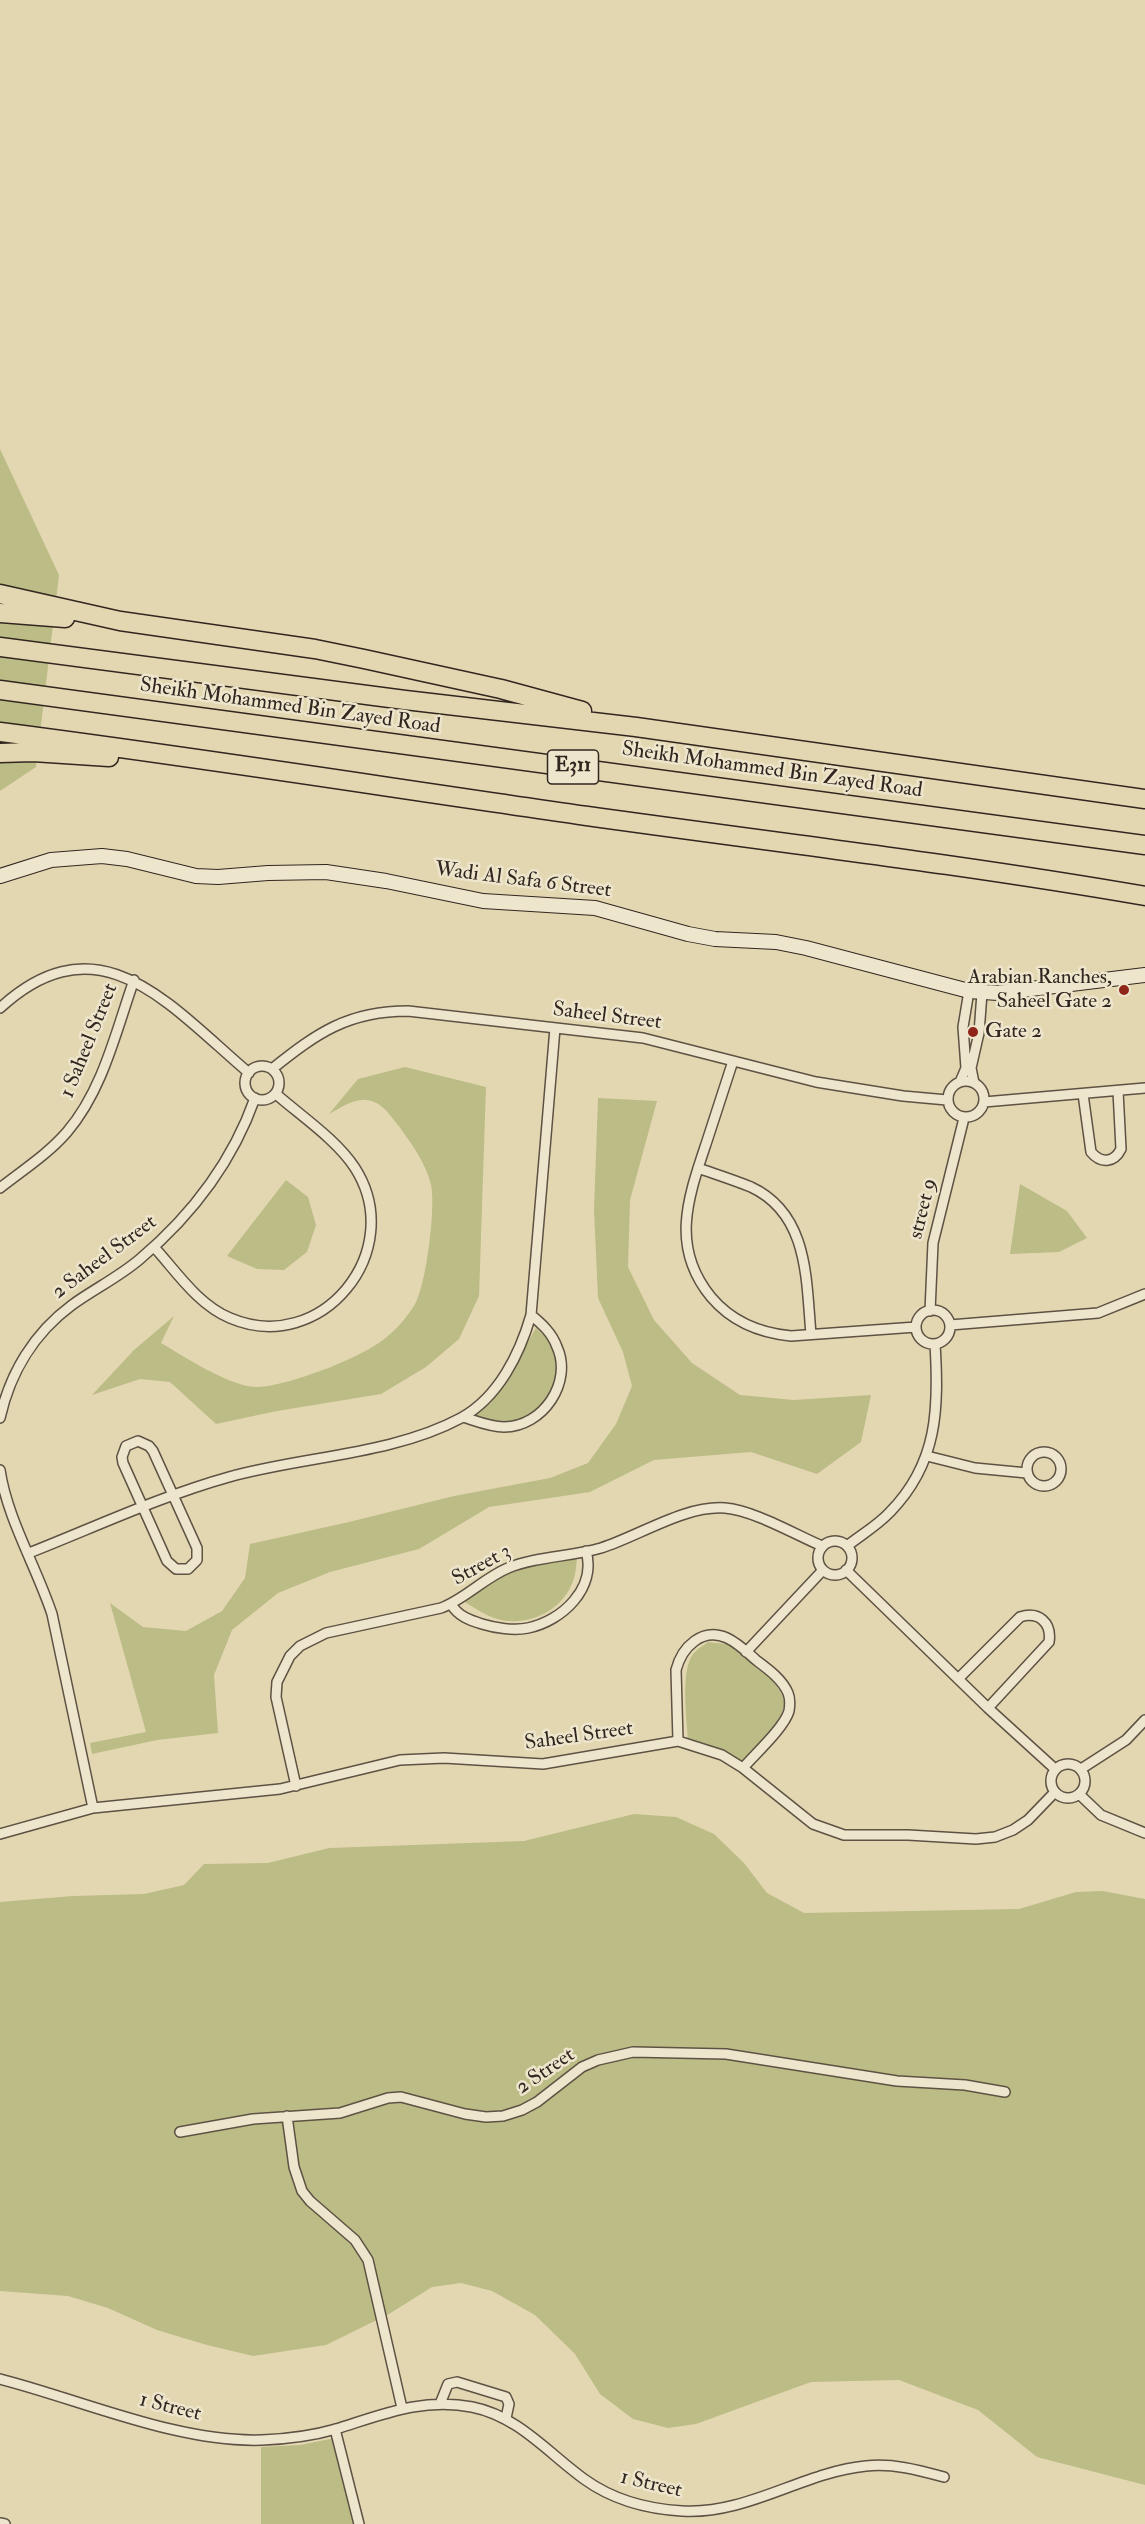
<!DOCTYPE html>
<html>
<head>
<meta charset="utf-8">
<style>
  body { margin:0 }
  canvas { display:block; background:#e3d7b1 }
</style>
</head>
<body>
<canvas width="1145" height="2524"></canvas>
<script>
const c = document.querySelector('canvas').getContext('2d');
c.lineJoin = 'round';
function paint(path, color) { c.fillStyle = color; c.fill(path, 'evenodd'); }
function strokePath(path, color, width, dash) { c.strokeStyle = color; c.lineWidth = width; c.lineCap = dash ? 'butt' : 'round'; c.setLineDash(dash || []); c.stroke(path); }
function write(font, color, halo, rows, align = 'center') {
  c.font = font + ' "IM FELL Double Pica",serif'; c.lineWidth = 5; c.setLineDash([]); c.textBaseline = 'middle'; c.strokeStyle = halo; c.fillStyle = color; for (const [text, x, y, turn = 0] of rows) {
    c.save(); c.translate(x, y); c.rotate((+turn || 0) * Math.PI / 180); c.textAlign = isNaN(turn) ? turn : align; if (halo) c.strokeText(text, 0, 0); c.fillText(text, 0, 0); c.restore();
  }
}
const green = new Path2D(`
  M0 449 59 575 36 767 0 791Z
  M405 1067 486 1087 479 1296 459 1339 426 1367 381 1394 277 1411 216 1424 170 1382 140 1379 92 1395 134 1350 174 1316 161 1343C185 1357 229 1386 256 1387 277 1387 312 1374 331 1367 368 1351 391 1341 414 1306 426 1288 436 1207 431 1185 426 1163 411 1143 398 1125 390 1115 382 1102 367 1100 355 1098 340 1108 329 1114L358 1079Z
  M598 1098 657 1101 630 1200 628 1267 654 1320 692 1363 740 1395 794 1400 871 1395 861 1442 817 1474 751 1452 654 1460 590 1492 489 1507 419 1549 330 1572 278 1593 232 1630 214 1675 218 1733 157 1740 92 1754 90 1743 146 1732 110 1603 143 1627 186 1631 222 1611 245 1578 250 1544 349 1522 454 1496 550 1478 588 1463 616 1424 632 1386 623 1352 598 1298 594 1210Z
  M286 1180 308 1197 316 1225 307 1252 284 1270 257 1269 227 1256Z
  M1020 1184 1067 1211 1087 1238 1059 1252 1010 1254Z
  M536 1328C540 1333 549 1338 552 1344 569 1372 545 1415 515 1422 501 1425 487 1420 475 1415L491 1403Z
  M577 1558C576 1566 576 1574 573 1581 563 1610 530 1626 501 1620 487 1617 475 1608 463 1601L512 1569 543 1561Z
  M708 1642C715 1643 725 1643 731 1646 745 1653 784 1686 784 1702 785 1718 756 1752 747 1766L688 1742C687 1720 680 1672 693 1654 697 1649 704 1645 708 1642Z
  M634 1814 676 1817 714 1834 744 1863 767 1893 804 1913 1019 1909 1076 1892 1103 1891 1145 1899V2485L1037 2457 978 2410 899 2380 811 2382 696 2424 668 2428 633 2419 600 2394 575 2354 535 2315 492 2291 461 2283 432 2287 389 2314 326 2345 253 2356 207 2345 157 2330 108 2308 68 2296 0 2291V1902L73 1896 144 1894 184 1885 204 1864 268 1863 329 1848 524 1841Z
  M335 2438 357 2524H261V2447L300 2445Z`);
const street = new Path2D(`
  M0 1008C100 916 171 1007 249 1073
  M733 1061C724 1088 715 1116 706 1144 688 1198 670 1247 711 1297 732 1322 760 1333 791 1336L916 1327
  M245 1083a17 17 0 1 1 34 0a17 17 0 1 1-34 0Z
  M272 1069C317 1033 348 1011 408 1011L643 1038 816 1082 903 1096 947 1100
  M948 1099a18 18 0 1 1 36 0a18 18 0 1 1-36 0Z
  M960 1082 966 1068 963 1027 969 991
  M974 1083 971 1068 979 1033 982 993
  M1083 1094 1091 1152C1101 1164 1114 1163 1121 1149L1118 1091
  M984 1102 1145 1088
  M698 1168C715 1174 734 1180 751 1187 809 1214 806 1280 811 1334
  M0 1188C23 1170 48 1154 67 1132 103 1090 116 1031 134 980
  M154 1247C176 1271 198 1305 230 1318 321 1357 408 1251 355 1168 337 1140 301 1116 276 1094
  M916 1327a17 17 0 1 1 34 0a17 17 0 1 1-34 0Z
  M930 1311 933 1243 964 1118
  M950 1325 1098 1313 1145 1294
  M463 1417C476 1421 490 1427 504 1427 543 1427 573 1382 557 1347 552 1333 542 1324 531 1315
  M0 1418C10 1373 34 1333 72 1305 94 1289 119 1277 140 1259 192 1215 232 1163 255 1098
  M138 1441 149 1446 153 1451 197 1548V1560L188 1569H176L167 1561 123 1463 122 1457 126 1446Z
  M1027 1469a17 17 0 1 1 34 0a17 17 0 1 1-34 0Z
  M927 1456 975 1468 1027 1473
  M0 1470C7 1518 36 1566 52 1614L93 1808
  M818 1558a17 17 0 1 1 34 0a17 17 0 1 1-34 0Z
  M847 1546C861 1535 878 1525 890 1512 938 1463 939 1408 935 1344
  M29 1553C95 1527 161 1496 229 1477 304 1456 392 1455 461 1418 499 1397 520 1353 531 1315L555 1028
  M846 1570 988 1708 1055 1769
  M451 1604C458 1616 469 1620 482 1624 495 1628 514 1631 528 1628 562 1621 597 1588 586 1551
  M746 1652 823 1570
  M958 1679 1020 1617C1039 1611 1052 1623 1049 1642L988 1708
  M678 1741 676 1670C682 1647 702 1627 727 1638 738 1643 747 1652 756 1660 768 1669 782 1679 788 1693 790 1698 790 1705 789 1711 784 1728 755 1754 743 1768
  M1051 1781a17 17 0 1 1 34 0a17 17 0 1 1-34 0Z
  M1081 1769 1126 1740 1145 1720
  M296 1786 276 1697 277 1682 290 1656 300 1646 326 1633 441 1608C465 1599 484 1578 508 1568 538 1556 570 1557 601 1548 639 1536 685 1505 725 1508 753 1510 796 1535 822 1546
  M1079 1794 1101 1815 1145 1833
  M0 1834 93 1808 280 1789 400 1760 444 1758 543 1764 678 1741 722 1755 743 1768 813 1824 844 1835H908L976 1839 995 1837 1013 1830 1028 1820 1055 1792
  M287 2116 294 2167 302 2191 310 2201 355 2240 368 2260 402 2408
  M180 2132 253 2119 340 2113 388 2098 401 2097 465 2114 486 2117 503 2116 522 2110 537 2102 582 2067 598 2060 633 2052 726 2054 897 2081 965 2085 1005 2092
  M0 2379C82 2400 178 2443 262 2440 287 2439 312 2436 336 2429 381 2415 423 2397 472 2407 518 2416 548 2453 584 2479 613 2500 647 2509 682 2511 747 2515 803 2472 866 2466 893 2463 918 2470 944 2477
  M440 2404 448 2384 457 2382 506 2397 509 2404 506 2418
  M335 2429 359 2524
  M0 2523 5 2524`);
const secondary = new Path2D(`
  M0 876 51 860 102 856 127 859 196 876 218 877 268 873 326 872 386 881 483 901 595 908 688 934 715 939 776 942 806 948 969 991 998 993 1145 975`);
const highway = new Path2D(`
  M0 594 120 621 315 649 364 659 501 689 582 711
  M0 613 65 618
  M0 647 405 700 636 727 1145 799
  M0 690 1145 845
  M0 732C196 757 391 788 587 816 773 842 960 864 1145 896
  M0 753 33 752 109 757`);
const markers = [
  [1124,990,6,"#8f2418"],
  [973,1032,6,"#8f2418"]
];
const shields = [
  [573,767,51]
];
const shieldNames = [
  ["E311",573,767]
];
const streetNames = [
  ["Sheikh Mohammed Bin Zayed Road",290,707,8],
  ["Sheikh Mohammed Bin Zayed Road",772,771,8],
  ["Wadi Al Safa 6 Street",523,881,7],
  ["Saheel Street",607,1017,7],
  ["1 Saheel Street",90,1041,-68],
  ["street 9",924,1209,-76],
  ["2 Saheel Street",105,1258,-37],
  ["Street 3",482,1566,-29],
  ["Saheel Street",579,1737,-8],
  ["2 Street",546,2072,-34],
  ["1 Street",170,2408,14],
  ["1 Street",651,2485,13]
];
const poiNames = [
  ["Arabian Ranches,",1112,978],
  ["Saheel Gate 2",1112,1002],
  ["Gate 2",985,1032,"left"]
];
paint(green, '#bcbc86');
strokePath(street, '#5e5244', 12);
strokePath(secondary, '#322620', 16);
strokePath(highway, '#322620', 21);
strokePath(street, '#ede5cc', 9);
strokePath(secondary, '#ede5cc', 14);
strokePath(highway, '#e3d7b1', 18);
for (const [x, y, r, color] of markers) { const dot = new Path2D(); dot.arc(x, y, r, 0, 2 * Math.PI); c.fillStyle = color; c.fill(dot); strokePath(dot, '#ede5cc', 2); }
for (const [x, y, w] of shields) { const box = new Path2D(); box.roundRect(x - w / 2, y - 17, w, 34, 4.5); c.fillStyle = '#ede5cc'; c.fill(box); strokePath(box, '#322620', 1.5); }
write('bold 20px', '#322620', null, shieldNames);
write('21px', '#322620', '#ede5cc', streetNames);
write('21px', '#322620', '#ede5cc', poiNames, 'right');
</script>
</body>
</html>
